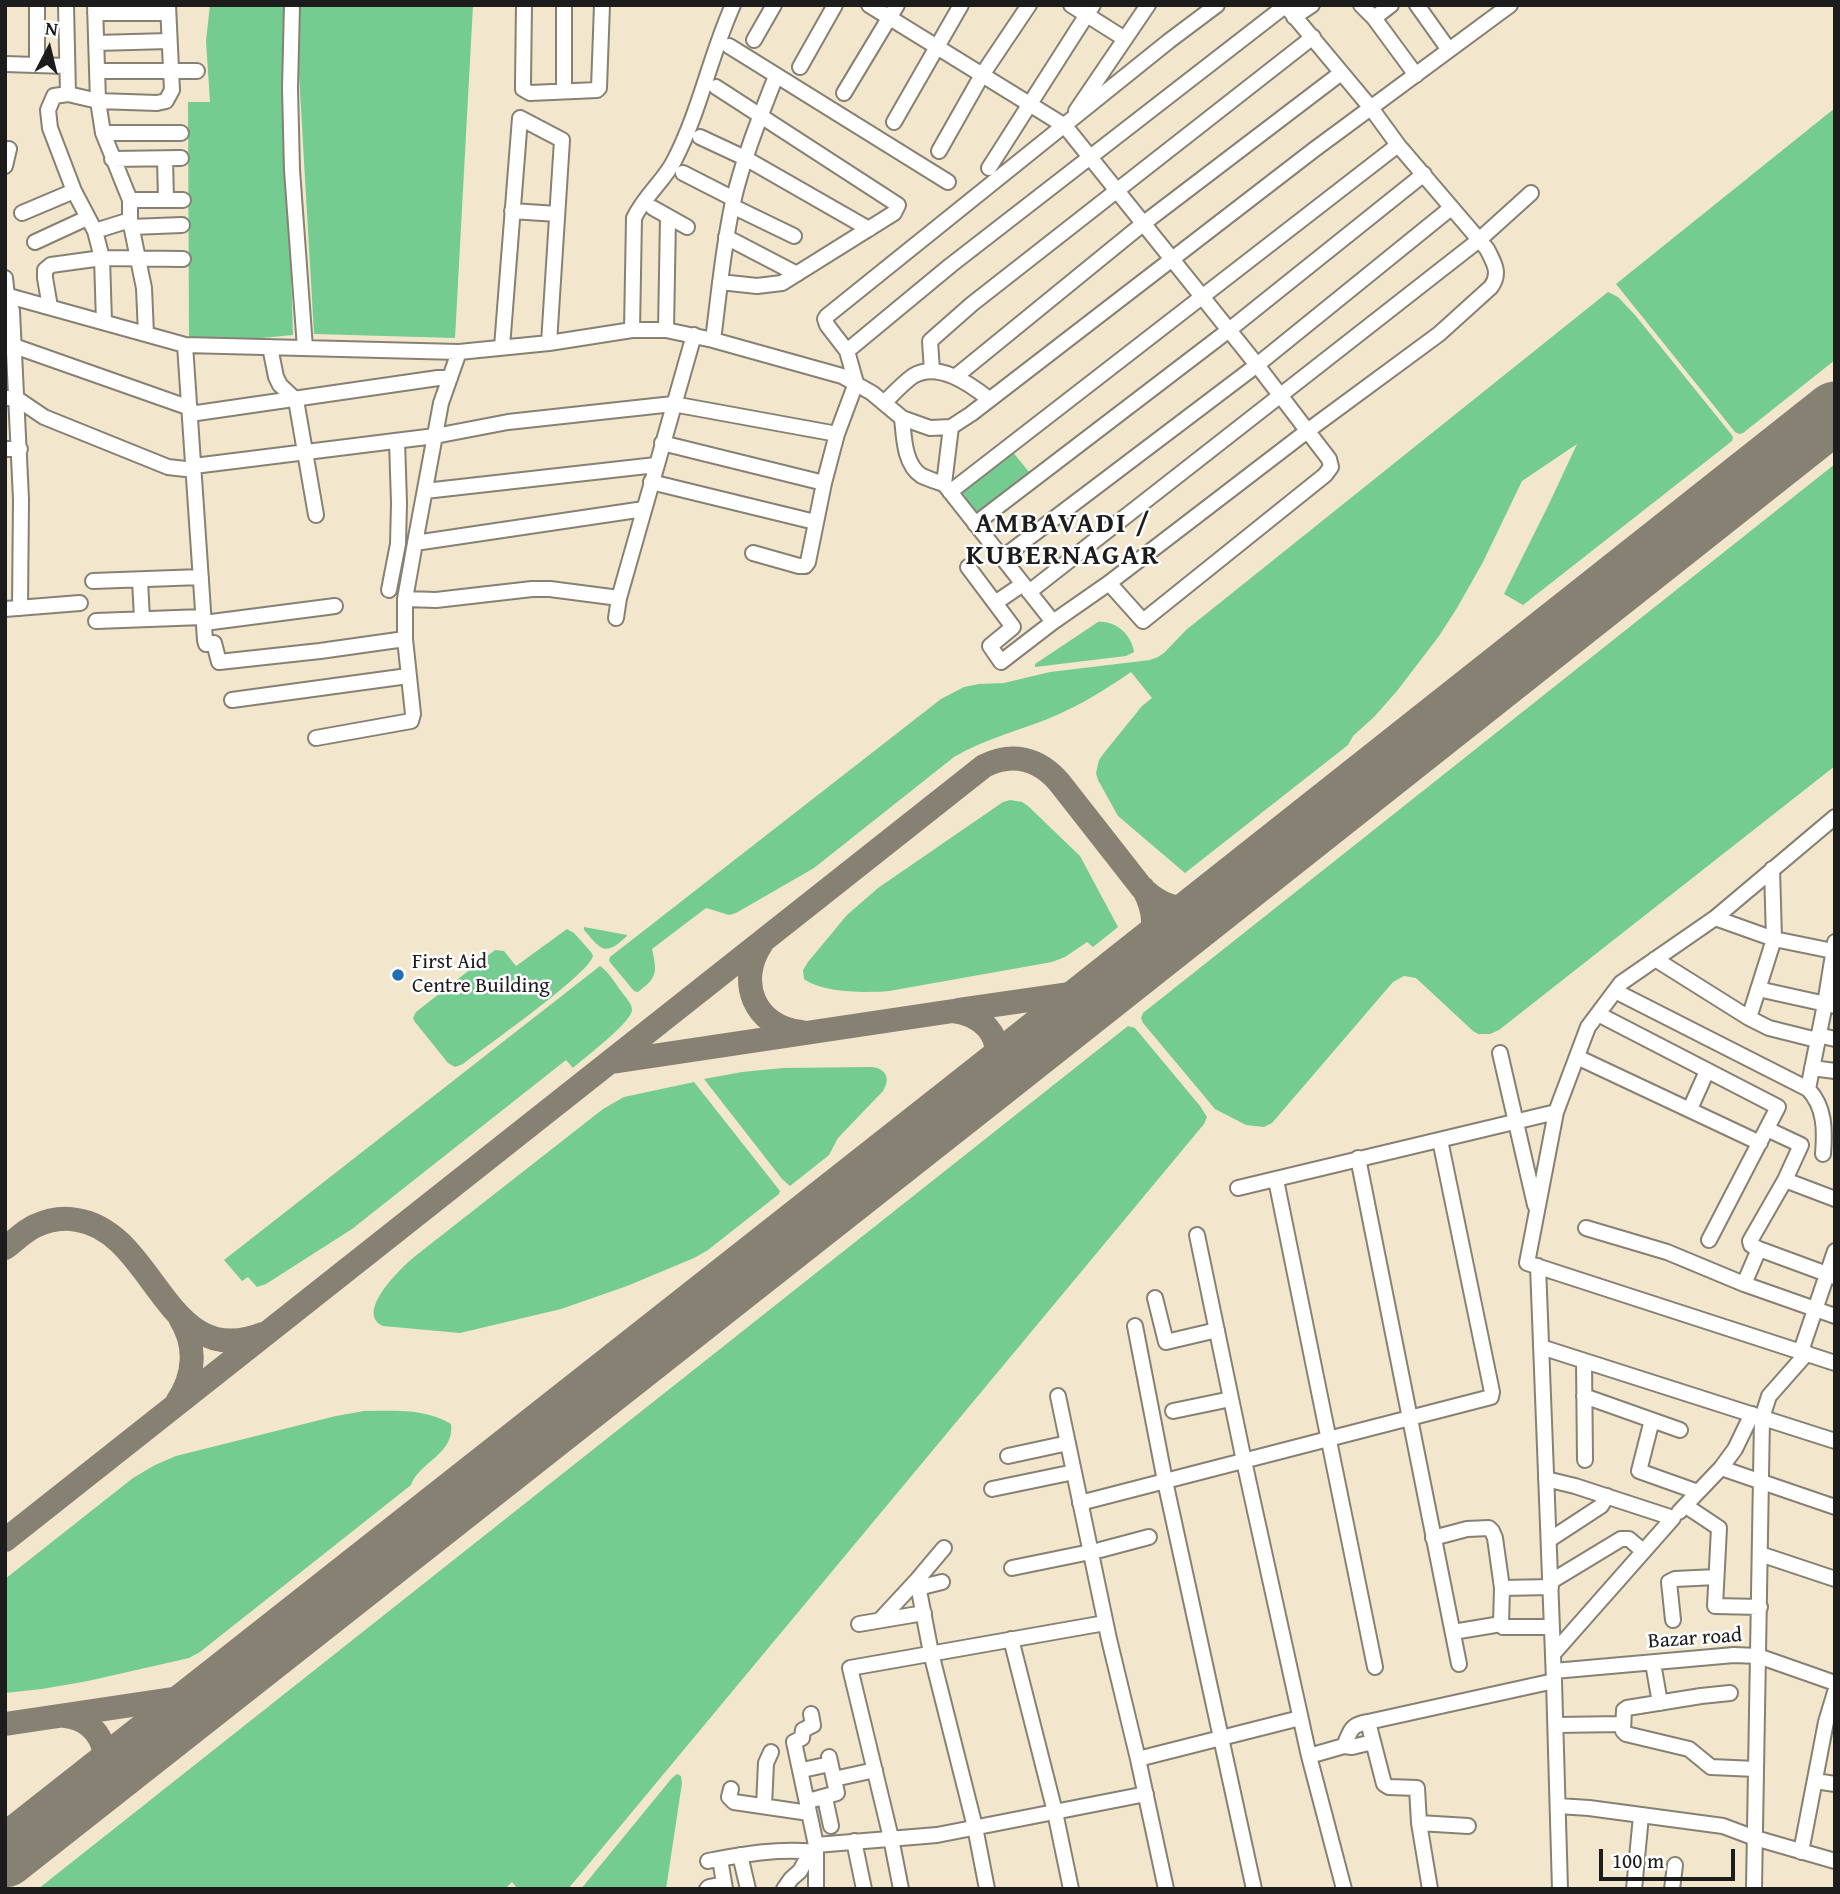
<!DOCTYPE html>
<html>
<head>
<meta charset="utf-8">
<style>
  body { margin:0 }
  #map { position:relative; width:1840px; height:1894px; overflow:hidden; background:#f2e6cc; font-family:"Gentium Book Plus",serif }
  canvas { display:block }
  .frame { position:absolute; inset:0; border:7px solid #1c1c1c; pointer-events:none }
  .north { position:absolute; left:14px; top:14px; width:70px; height:70px; -webkit-text-stroke:5px #fff; paint-order:stroke; rotate:7deg; font-size:19px; font-weight:700; line-height:28px; text-align:center; color:#1c1c1c }
  .north::after { content:''; display:block; margin:auto; width:24px; height:32px; background:#1c1c1c; clip-path:polygon(50% 0,100% 100%,50% 72%,0 100%) }
  .scale { position:absolute; left:1599px; top:1849px; width:136px; height:32px; box-sizing:border-box; border:4px solid #1c1c1c; border-top:0; padding-left:9px; font-size:21px; line-height:24px; white-space:nowrap; color:#1c1c1c; -webkit-text-stroke:5px #fff; paint-order:stroke }
</style>
</head>
<body>
<div id="map">
<canvas width="1840" height="1894"></canvas>
<div class="frame"></div>
<div class="north">N</div>
<div class="scale">100 m</div>
</div>
<script>
const c = document.querySelector('canvas').getContext('2d');
c.lineJoin = 'round';
function paint(path, color) { c.fillStyle = color; c.fill(path, 'evenodd'); }
function strokePath(path, color, width, dash) { c.strokeStyle = color; c.lineWidth = width; c.lineCap = dash ? 'butt' : 'round'; c.setLineDash(dash || []); c.stroke(path); }
function write(font, color, halo, rows, align = 'center') {
  c.font = font + ' "Gentium Book Plus",serif'; c.lineWidth = 5; c.setLineDash([]); c.textBaseline = 'middle'; c.strokeStyle = halo; c.fillStyle = color; for (const [text, x, y, turn = 0] of rows) {
    c.save(); c.translate(x, y); c.rotate((+turn || 0) * Math.PI / 180); c.textAlign = isNaN(turn) ? turn : align; if (halo) c.strokeText(text, 0, 0); c.fillText(text, 0, 0); c.restore();
  }
}
const green = new Path2D(`
  M210 5H283L293 335 189 345 188 102H210L206 41Z
  M295 5H473L455 338 314 334Z
  M1835 108V360L1743 433 1739 434 1735 432 1616 284Z
  M1608 292 1618 297 1635 315 1731 434 1733 437 1732 441 1523 605 1504 594 1548 506 1577 444 1522 481 1483 562 1457 608 1439 636 1397 691 1374 717 1353 736 1348 745 1185 873 1118 816 1098 780 1096 773 1099 760 1104 753 1142 706 1152 698 1131 672C1105 690 1079 706 1050 718 1018 731 984 739 954 757L814 868 736 913 729 915 706 908 652 949C657 972 658 977 638 992L634 991 609 961 610 957 941 699 964 687 979 684 1004 683 1050 672 1150 660 1158 657 1164 653 1186 630Z
  M1012 451 1033 477 978 515 960 489Z
  M1835 464V766L1499 1030 1490 1034H1478L1473 1031 1416 978 1404 976 1393 982 1272 1123 1264 1127 1246 1125 1215 1109 1143 1023 1141 1018 1143 1013Z
  M1098 622C1115 620 1132 635 1134 652L1126 656 1035 667V664Z
  M1010 800 1022 802 1028 806 1080 856 1118 927 1093 947 1087 942 1065 957 1052 962 889 991C866 993 823 993 804 979L803 970 808 962 847 915 878 888 1003 802Z
  M584 927 627 935V936C605 957 601 950 584 930Z
  M567 929 574 933 591 952 593 956C588 975 485 1047 463 1064L455 1067 448 1063 415 1022 413 1018 416 1012 495 950 504 951 516 966Z
  M600 966C609 972 615 983 621 991 625 997 632 1003 632 1010 632 1022 583 1059 573 1068L566 1060 352 1229 266 1284 257 1287 248 1277 242 1281 224 1260Z
  M1128 1026 1135 1028 1200 1106 1207 1117 1204 1124 568 1889H518L512 1882 505 1889H38Z
  M872 1067C886 1069 891 1078 883 1091L838 1138 829 1155 790 1186 782 1179 704 1079 742 1072 783 1068Z
  M694 1082 780 1191 779 1194 708 1250 694 1258 627 1286 561 1309 460 1333 383 1326C354 1313 401 1268 414 1257L603 1109 624 1097Z
  M364 1411C393 1411 425 1408 451 1424 455 1454 419 1462 411 1485L200 1652 189 1658 88 1681 42 1689 5 1693V1579L133 1478 155 1465 176 1456 336 1416Z
  M677 1774 681 1776 682 1783 666 1889H581L672 1778Z`);
const taxiway = new Path2D(`
  M762 943C736 981 754 1027 801 1032
  M1126 973C1152 943 1163 926 1143 888
  M959 1010 1091 991 1110 986
  M612 1062 953 1011C980 1014 1003 1034 995 1064 992 1073 986 1081 981 1088
  M5 1248C15 1241 24 1231 35 1226 48 1220 63 1217 77 1220 156 1232 165 1373 263 1334
  M177 1402C195 1376 197 1345 180 1318
  M5 1540 984 766C1012 752 1038 758 1059 782L1142 888C1178 922 1202 907 1238 884
  M65 1716C101 1719 118 1761 93 1788
  M5 1724 206 1694 223 1685`);
const runway = new Path2D(`
  M5 1857 981 1088 1835 412`);
const minor = new Path2D(`
  M37 5V65
  M66 5 68 94 98 101 157 103 166 101 172 90 168 5
  M95 5 98 101 103 133 130 200V220L95 231 102 258 104 322
  M292 5 290 88 292 170 305 348
  M524 5 523 84V89L530 93 597 90 599 88 602 5
  M564 5V91
  M869 5 1065 126 1257 365 1329 459 1331 467 1325 475 1143 621 1109 583
  M1071 5 1125 39
  M1361 5 1374 18 1416 75
  M1417 5 1449 50
  M95 13H168
  M1294 17 1312 5
  M1374 18 1391 5
  M754 40 774 5
  M96 43 169 41
  M729 46 948 182
  M5 64 66 66
  M800 67 835 5
  M97 71H197
  M716 87 898 205 894 213 782 283 757 286 720 282
  M844 93 897 5
  M68 94 54 96 48 110 50 128 74 191 95 231
  M1076 111 1148 5
  M894 122 961 5
  M103 133H181
  M700 137 745 158 869 229
  M939 151 982 75 1029 5
  M112 159 181 158
  M165 159 166 200
  M5 166 9 149
  M989 168 1093 5
  M683 173 734 199
  M130 200H183
  M732 206 794 236
  M653 208 687 227
  M512 211 557 214
  M22 213 74 191
  M130 220 144 288 146 334
  M131 227 182 225
  M726 237 797 274
  M35 242 87 218
  M5 278 7 296 12 311 21 499 20 608
  M5 295 185 345 459 352 549 343 632 330H666L713 340 842 376 872 393 902 418 930 428 951 427 971 414 1315 149 1510 5
  M50 307 45 278V270L51 265 102 258 183 259
  M632 330 634 218C645 195 664 181 674 161 700 111 710 56 733 5
  M666 330 668 217
  M713 340C719 294 723 247 733 202 743 159 760 117 776 76
  M185 345 205 640 206 644 214 643 219 662 320 651 405 639 413 714 411 721 316 738
  M7 346H14L190 408
  M270 347 276 377 280 385 296 400 316 515
  M502 347 520 118 562 140 549 343
  M847 351 951 265 1285 6
  M932 371 930 341 972 304 1313 37
  M955 377 1144 223 1341 73
  M5 398H16L44 417 168 467 194 470
  M884 403C893 394 903 383 913 376 938 361 970 384 989 399
  M190 414 438 378H450
  M902 418C904 437 904 465 922 476 929 479 937 482 944 484
  M951 427 944 484 1053 622 1109 583 1306 432 1439 334 1491 287C1501 273 1494 263 1487 249L1398 145 1371 108 1285 5
  M662 443 824 483
  M5 449H20
  M194 466 435 436 508 422 673 404 837 434
  M651 482 815 522
  M425 491 656 465
  M950 492 1398 145
  M975 524 1229 330 1424 174
  M415 543 644 509
  M753 553 799 566H805L808 562 824 483 837 434 856 383 847 351 827 325 825 319 827 316 1169 41 1217 5
  M1002 558 1257 365 1451 208
  M968 567 1013 627 990 646 1001 662 1053 622
  M140 580 142 619
  M93 581 201 577
  M389 590 398 544 399 503 397 441
  M1029 592 1479 240 1531 193
  M405 599 436 600 532 589H550L619 598
  M995 603 1023 584
  M5 609 80 603
  M616 618 619 598 694 335
  M96 621 203 617
  M204 623 335 606
  M405 639V599L415 543 441 403 459 352
  M232 700 408 676
  M1835 817 1715 918 1621 983 1588 1027 1556 1112 1527 1263 1835 1363
  M1715 918 1774 939 1772 869
  M1655 959 1749 1018 1774 939 1833 951
  M1758 989 1835 1006
  M1615 991 1808 1089 1825 1004 1835 942
  M1598 1014 1778 1107 1709 1240
  M1749 1018 1769 1028 1817 1040
  M1818 1035 1835 1039
  M1500 1053 1535 1205
  M1577 1057 1760 1143
  M1812 1068 1835 1071
  M1808 1089C1825 1107 1825 1130 1823 1154
  M1690 1109 1707 1071
  M1767 1129 1801 1145 1785 1180 1750 1241 1751 1245 1759 1249 1744 1284 1835 1316
  M1358 1158 1459 1664
  M1276 1180 1375 1667
  M1785 1180 1835 1199
  M1238 1188 1556 1112
  M1586 1228 1667 1252 1744 1284
  M1197 1235 1244 1461 1309 1756 1344 1889
  M1759 1249 1835 1277
  M1538 1266 1554 1681 1560 1889
  M1155 1298 1166 1342 1217 1330
  M1135 1326 1165 1481 1254 1889
  M1541 1347 1835 1441
  M1801 1351 1835 1251
  M1584 1361 1585 1460
  M1058 1396 1109 1639 1138 1759 1166 1889
  M1584 1396 1680 1430
  M1173 1411 1231 1399
  M1652 1420 1639 1471 1698 1492
  M1008 1456 1068 1443
  M1721 1468 1835 1507
  M1546 1479 1575 1486 1673 1518 1553 1654
  M992 1489 1074 1472
  M1080 1503 1491 1397 1492 1392 1440 1140
  M1686 1506 1719 1528 1715 1606 1760 1607
  M1679 1512 1721 1468 1735 1449 1752 1414
  M1433 1538 1467 1529 1489 1528 1492 1531 1495 1538 1502 1588 1551 1587
  M1549 1540 1601 1506 1607 1496
  M944 1548 917 1580 931 1653 975 1827 987 1889
  M1760 1554 1835 1579
  M1012 1568 1100 1550 1149 1537
  M1550 1582 1621 1539H1629L1643 1551
  M918 1588 942 1582
  M1502 1588 1501 1624 1503 1627H1552
  M880 1620 917 1580
  M1673 1620 1669 1582 1675 1579 1716 1577
  M859 1624 924 1613
  M1453 1632 1501 1624
  M1011 1639 1055 1812 1071 1889
  M1653 1663 1660 1703
  M1554 1671 1734 1655 1758 1656 1835 1683
  M1730 1693 1701 1696 1627 1708 1624 1710 1623 1731 1626 1734 1689 1749 1711 1767 1756 1769
  M811 1714 813 1725 803 1730 802 1738 794 1742 816 1845V1889
  M1556 1725 1622 1724
  M1344 1746C1351 1730 1350 1725 1368 1722
  M1309 1756 1344 1746 1352 1747 1373 1742
  M1138 1759 1300 1718
  M807 1769 830 1764
  M834 1779 875 1770
  M1815 1781 1835 1784
  M731 1789 729 1797 734 1802 809 1813
  M825 1798 831 1826
  M812 1800 837 1793 829 1757
  M764 1806 766 1763 771 1752
  M1558 1806 1589 1808 1723 1826 1755 1838 1835 1861
  M1419 1823 1417 1788 1389 1787 1384 1784 1368 1722 1554 1681
  M854 1841 864 1889
  M816 1845 937 1835 1146 1794
  M1801 1852 1826 1722 1835 1692
  M740 1855 748 1889
  M720 1859 725 1889
  M708 1861C746 1854 777 1848 816 1852
  M707 1889 709 1887 724 1884
  M784 1889 791 1879 800 1871 811 1851
  M901 1889 891 1838 850 1668 1105 1623
  M1430 1889 1419 1823 1468 1826
  M1634 1889 1641 1816
  M1672 1889 1675 1865
  M1754 1889 1762 1418 1769 1396 1807 1353`);
const markers = [
  [398,975,7,"#1f6fb2"]
];
const poiNames = [
  ["First Aid",412,963],
  ["Centre Building",412,987]
];
const streetNames = [
  ["Bazar road",1695,1639,-4]
];
const districtNames = [
  ["AMBAVADI /",1063,525],
  ["KUBERNAGAR",1063,557]
];
paint(green, '#74cc91');
strokePath(taxiway, '#878174', 24);
strokePath(runway, '#878174', 61);
strokePath(minor, '#878174', 18);
strokePath(minor, '#fff', 14);
for (const [x, y, r, color] of markers) { const dot = new Path2D(); dot.arc(x, y, r, 0, 2 * Math.PI); c.fillStyle = color; c.fill(dot); strokePath(dot, '#fff', 2.5); }
write('21px', '#1c1c1c', '#fff', poiNames, 'left');
write('21px', '#1c1c1c', '#fff', streetNames);
c.letterSpacing = '2px';
write('bold 28px', '#1c1c1c', '#fff', districtNames);
c.letterSpacing = '0px';
</script>
</body>
</html>
